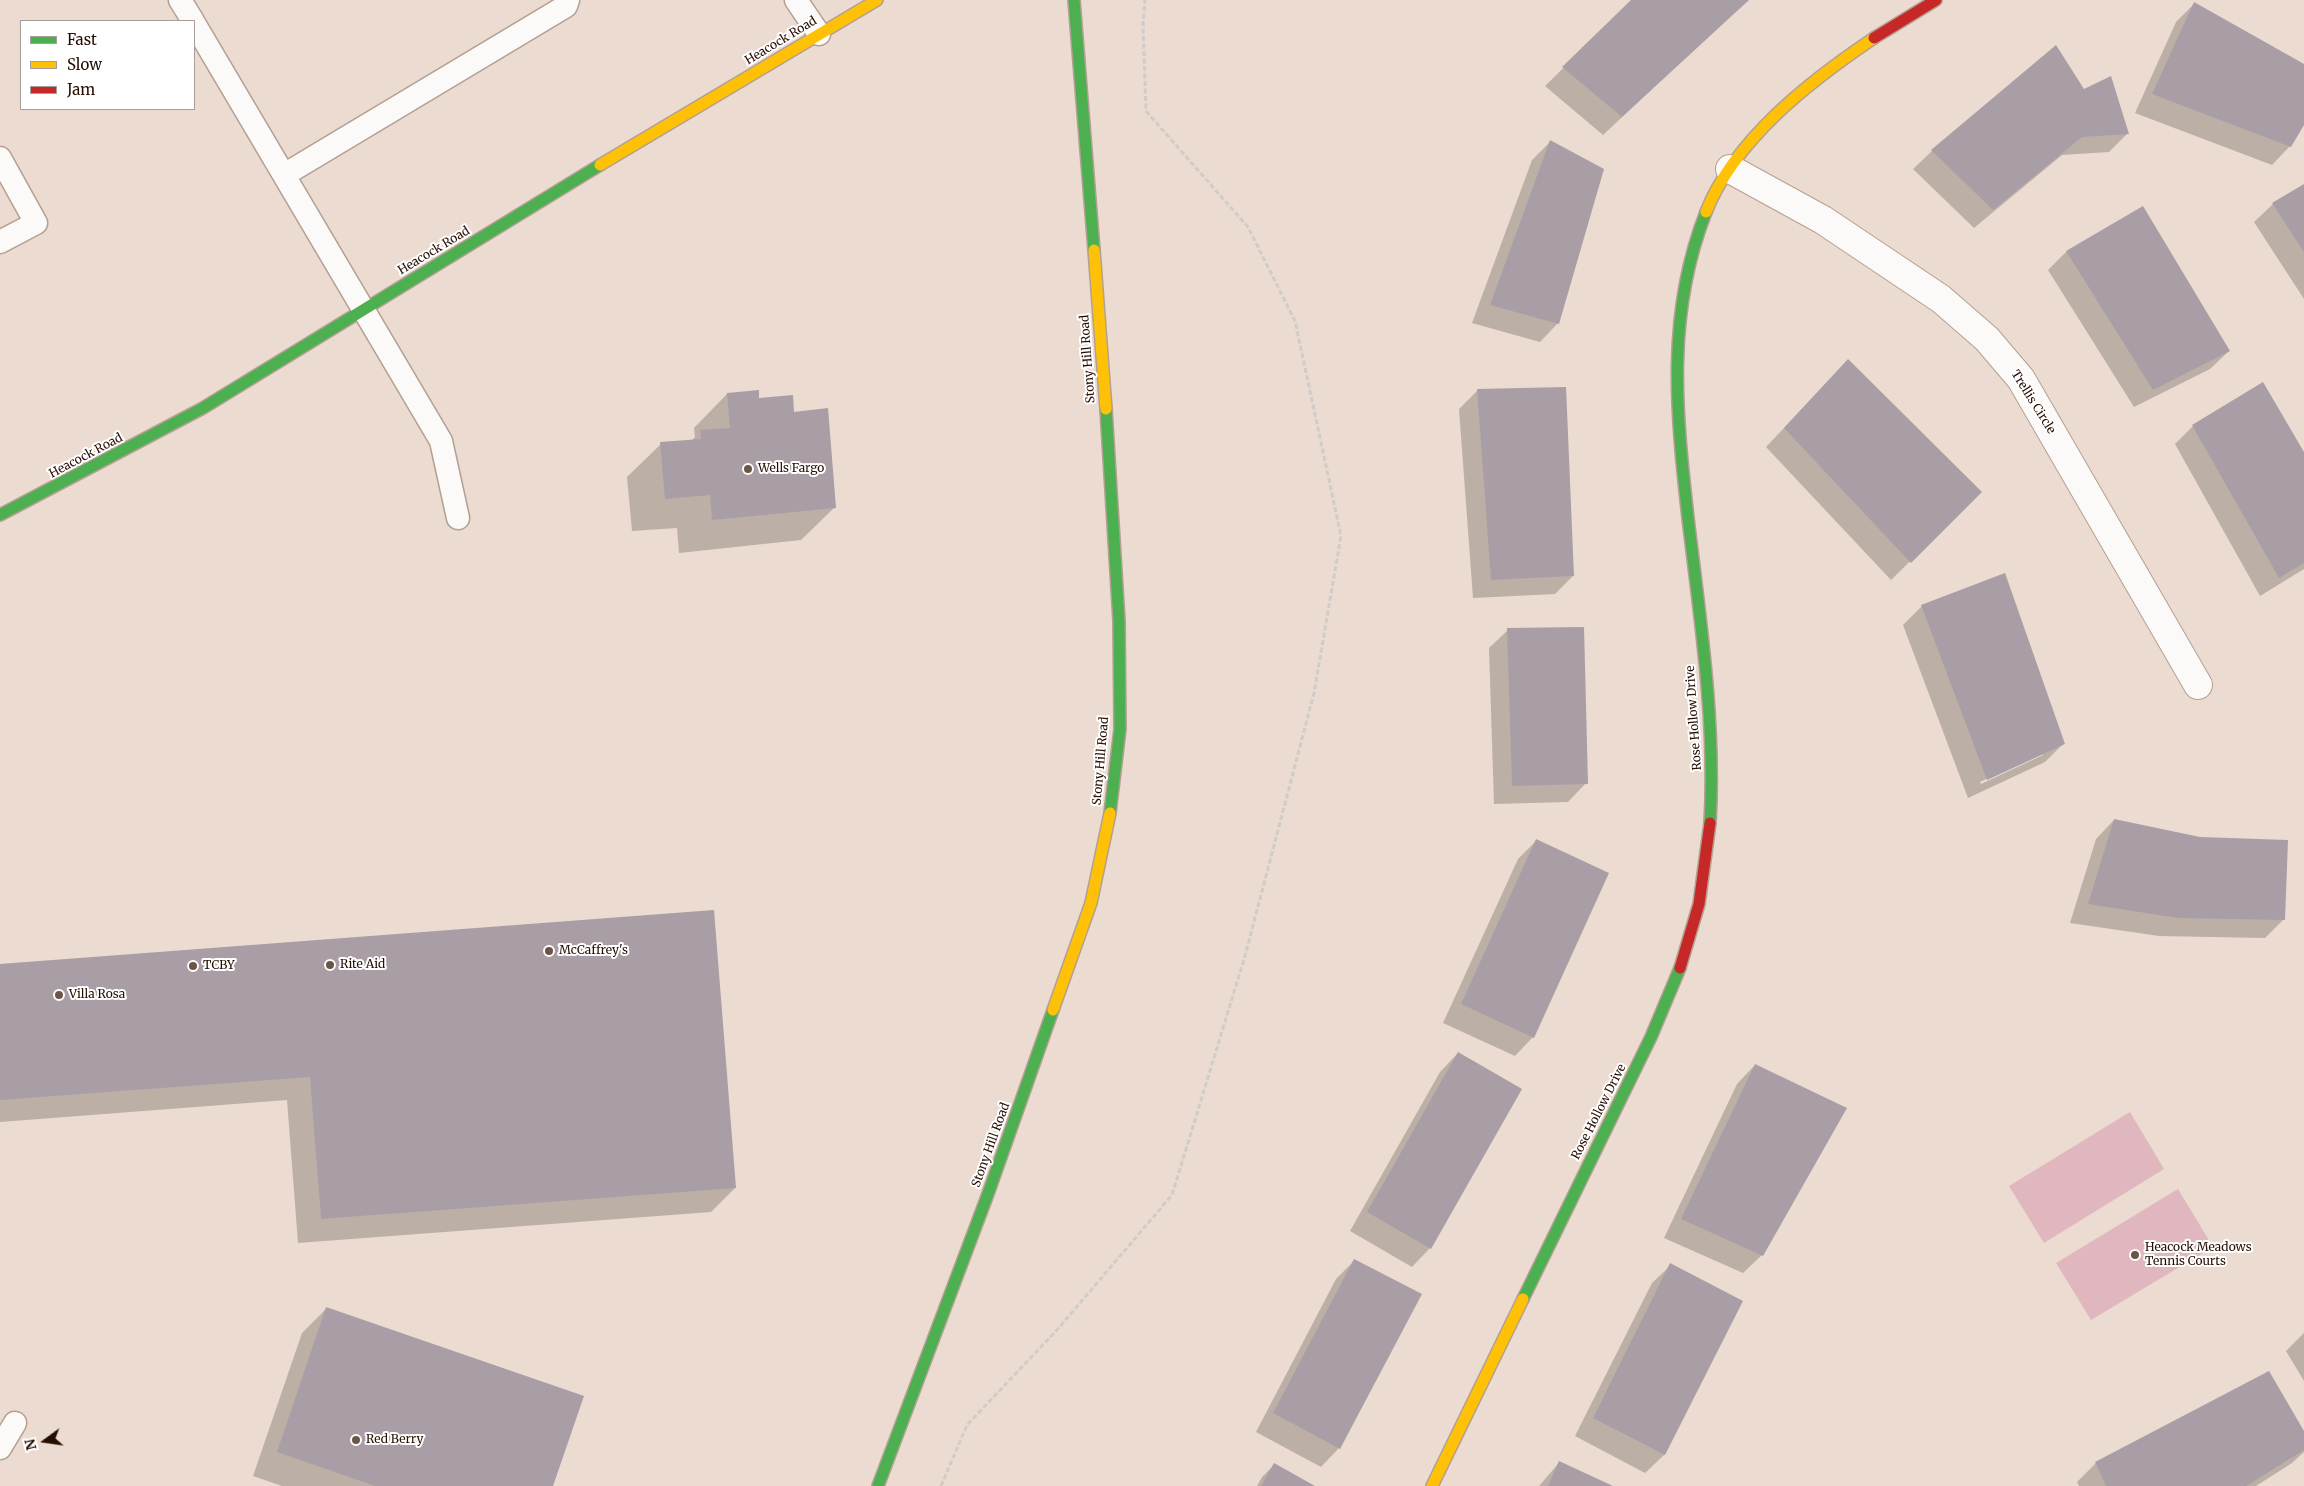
<!DOCTYPE html>
<html>
<head>
<meta charset="utf-8">
<style>
  body { margin:0 }
  #map { position:relative; width:2304px; height:1486px; overflow:hidden; background:#ebdbd0; font-family:Merriweather,serif }
  canvas { display:block }
  .legend { position:absolute; left:20px; top:20px; width:175px; height:90px; box-sizing:border-box; background:#fff; border:1px solid #a89e99; margin:0; padding:6px 9px; list-style:none; font-size:15px; color:#260d00 }
  .legend li { display:flex; align-items:center; gap:10px; height:25px }
  .legend b { width:25px; border:1px solid #a89e99 }
  .north { position:absolute; left:20px; top:1416px; width:50px; height:50px; -webkit-text-stroke:4px #fff; paint-order:stroke; rotate:256deg; font-size:14px; font-weight:700; line-height:20px; text-align:center; color:#260d00 }
  .north::after { content:''; display:block; margin:auto; width:18px; height:22px; background:#260d00; clip-path:polygon(50% 0,100% 100%,50% 72%,0 100%) }
</style>
</head>
<body>
<div id="map">
<canvas width="2304" height="1486"></canvas>
<ul class="legend">
<li><b style="height:6px;background:#4caf50"></b>Fast</li>
<li><b style="height:6px;background:#ffc107"></b>Slow</li>
<li><b style="height:6px;background:#c62828"></b>Jam</li>
</ul>
<div class="north">N</div>
</div>
<script>
const c = document.querySelector('canvas').getContext('2d');
c.lineJoin = 'round';
function paint(path, color) { c.fillStyle = color; c.fill(path, 'evenodd'); }
function strokePath(path, color, width, dash) { c.strokeStyle = color; c.lineWidth = width; c.lineCap = dash ? 'butt' : 'round'; c.setLineDash(dash || []); c.stroke(path); }
function write(font, color, halo, rows, align = 'center') {
  c.font = font + ' Merriweather,serif'; c.lineWidth = 4; c.setLineDash([]); c.textBaseline = 'middle'; c.strokeStyle = halo; c.fillStyle = color; for (const [text, x, y, turn = 0] of rows) {
    c.save(); c.translate(x, y); c.rotate((+turn || 0) * Math.PI / 180); c.textAlign = isNaN(turn) ? turn : align; if (halo) c.strokeText(text, 0, 0); c.fillText(text, 0, 0); c.restore();
  }
}
const green = new Path2D(`
  M2130 1112 2164 1169 2044 1243 2009 1186Z
  M2178 1189 2213 1247 2091 1320 2056 1263Z`);
const shadow = new Path2D(`
  M1633 0H1747L1603 135 1545 86Z
  M2194 4 2304 65V122L2290 146 2272 165 2135 113 2176 22Z
  M2056 47 2084 90 2127 134 2109 152 2062 155 1974 228 1913 169 1932 151Z
  M1550 142 1558 323 1540 342 1472 323 1532 160Z
  M2304 185V299L2254 222 2273 204Z
  M2143 208 2229 351 2210 369 2134 407 2048 270 2066 252Z
  M1830 379 1980 492 1891 580 1766 447Z
  M1478 390 1573 576 1555 594 1473 598 1459 409Z
  M727 394 758 400 835 507 801 540 679 553 677 528 632 531 627 477 661 444 691 441 695 437 694 428Z
  M2193 426 2304 455V569L2260 596 2175 444Z
  M1922 606 2063 744 2045 762 1968 798 1903 625ZM2043 752V755L1981 784 1980 782Z
  M1508 630 1586 783 1568 802 1494 804 1489 648Z
  M2114 820 2284 919 2265 938 2159 936 2070 923 2096 839Z
  M1536 841 1533 1037 1515 1056 1443 1023 1518 859Z
  M0 965 735 1188 711 1212 298 1243 287 1100 0 1122Z
  M1458 1053 1430 1248 1412 1267 1350 1231 1440 1072Z
  M1755 1065 1762 1255 1743 1273 1664 1238 1737 1084Z
  M1355 1260 1339 1448 1321 1467 1256 1432 1336 1279Z
  M1671 1265 1742 1301 1664 1455 1645 1473 1575 1436 1652 1283Z
  M326 1309 552 1486H282L253 1476 302 1333Z
  M2304 1333V1381L2286 1351Z
  M2304 1433V1452L2292 1463 2256 1486H2079L2077 1482 2096 1463Z
  M1559 1463 1610 1486H1539Z
  M1274 1465 1312 1486H1257L1262 1477Z`);
const building = new Path2D(`
  M1631 0H1749L1622 117 1562 67Z
  M2194 2 2304 64V125L2291 147 2152 94Z
  M2056 45 2084 89 2111 76 2129 134 2082 137 1993 210 1931 150Z
  M1550 140 1604 169 1559 324 1490 305Z
  M2304 184V252L2272 203Z
  M2143 206 2230 351 2153 390 2066 251Z
  M1848 359 1982 492 1911 563 1784 428Z
  M2263 382 2304 452V563L2279 578 2192 425Z
  M1566 387 1574 576 1491 580 1477 389Z
  M759 390V398L793 395 794 412 828 408 836 508 712 520 710 495 665 499 660 442 701 439 700 430 730 428 727 393Z
  M2005 573 2065 744 1987 780 1921 605Z
  M1584 627 1588 784 1512 786 1507 628Z
  M2114 819 2200 837 2288 840 2285 920 2178 918 2088 904Z
  M1536 839 1609 873 1534 1038 1461 1004Z
  M714 910 736 1188 321 1219 310 1077 0 1100V964Z
  M1458 1052 1522 1089 1431 1249 1367 1212Z
  M1755 1064 1847 1108 1763 1256 1681 1219Z
  M1354 1259 1422 1294 1340 1449 1273 1413Z
  M1670 1263 1743 1301 1665 1455 1593 1418Z
  M326 1307 584 1396 553 1486H375L277 1452Z
  M2269 1371 2304 1431V1450L2246 1486H2106L2095 1462Z
  M1559 1461 1613 1486H1548Z
  M1274 1463 1315 1486H1261Z`);
const path = new Path2D(`
  M941 1486 967 1425 1057 1330 1172 1195 1245 956 1314 693 1341 536 1295 321 1248 227 1146 111 1143 25 1145 0`);
const lane = new Path2D(`
  M180 0 193 21
  M796 0 819 34
  M194 23 441 441 458 518
  M0 158 36 223 0 242
  M284 175 566 6 568 0
  M0 1448 15 1423`);
const street = new Path2D(`
  M1730 169 1823 220 1941 299 1987 339 2021 379 2198 685`);
const fast = new Path2D(`
  M1074 0 1094 250
  M1706 212C1666 314 1676 411 1688 518 1700 618 1716 722 1710 823
  M1106 409 1119 621 1120 729 1110 813
  M0 515 203 408 600 165
  M1523 1299 1651 1037 1680 968
  M878 1486 988 1194 1053 1010`);
const slow = new Path2D(`
  M600 165 877 0
  M1706 212C1735 139 1810 81 1874 38
  M1094 250 1106 409
  M1053 1010 1091 903 1110 813
  M1432 1486 1523 1299`);
const jam = new Path2D(`
  M1874 38 1936 0
  M1680 968 1699 904 1710 823`);
const markers = [
  [748,469,5,"#6b5549"],
  [549,951,5,"#6b5549"],
  [330,965,5,"#6b5549"],
  [193,966,5,"#6b5549"],
  [59,995,5,"#6b5549"],
  [2135,1255,5,"#6b5549"],
  [356,1440,5,"#6b5549"]
];
const streetNames = [
  ["Heacock Road",781,41,-31],
  ["Heacock Road",434,251,-31],
  ["Stony Hill Road",1088,359,-94],
  ["Trellis Circle",2033,402,58],
  ["Heacock Road",86,456,-28],
  ["Rose Hollow Drive",1694,718,-94],
  ["Stony Hill Road",1101,761,-85],
  ["Rose Hollow Drive",1599,1112,-63],
  ["Stony Hill Road",991,1145,-70]
];
const poiNames = [
  ["Wells Fargo",758,469],
  ["McCaffrey's",559,951],
  ["Rite Aid",340,965],
  ["TCBY",203,966],
  ["Villa Rosa",69,995],
  ["Heacock Meadows",2145,1248],
  ["Tennis Courts",2145,1262],
  ["Red Berry",366,1440]
];
paint(green, '#e1b7bf');
paint(shadow, '#0003');
paint(building, '#a99ea6');
strokePath(lane, '#b3a092', 25);
strokePath(street, '#b3a092', 30);
strokePath(fast, '#b3a092', 14);
strokePath(slow, '#b3a092', 14);
strokePath(jam, '#b3a092', 14);
strokePath(path, '#d1ccc8', 3, [5, 2.5]);
strokePath(lane, '#fcfaf8', 22);
strokePath(street, '#fcfaf8', 28);
strokePath(fast, '#4caf50', 11);
strokePath(slow, '#ffc107', 11);
strokePath(jam, '#c62828', 11);
for (const [x, y, r, color] of markers) { const dot = new Path2D(); dot.arc(x, y, r, 0, 2 * Math.PI); c.fillStyle = color; c.fill(dot); strokePath(dot, '#fff', 2); }
write('12px', '#260d00', '#fff', streetNames);
write('12px', '#260d00', '#fff', poiNames, 'left');
</script>
</body>
</html>
